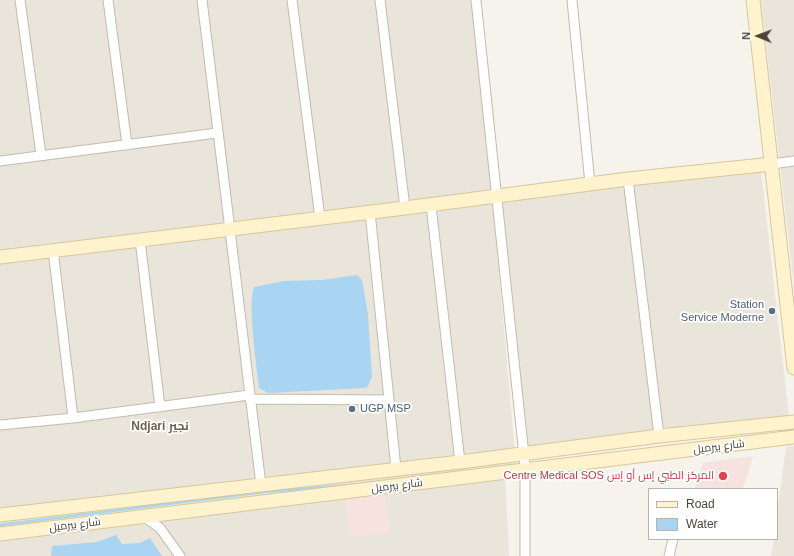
<!DOCTYPE html>
<html>
<head>
<meta charset="utf-8">
<style>
  body { margin:0 }
  #map { position:relative; width:794px; height:556px; overflow:hidden; background:#f6f3ec; font-family:Arial,sans-serif }
  canvas { display:block }
  .legend { position:absolute; left:648px; top:488px; width:130px; height:52px; box-sizing:border-box; background:#fff; border:1px solid #b7b4b0; margin:0; padding:5px 7px; list-style:none; font-size:12px; color:#4b4439 }
  .legend li { display:flex; align-items:center; gap:8px; height:20px }
  .legend b { width:20px; border:1px solid #b7b4b0 }
  .north { position:absolute; left:738px; top:16px; width:40px; height:40px; -webkit-text-stroke:3px #fff; paint-order:stroke; rotate:271deg; font-size:11px; font-weight:700; line-height:16px; text-align:center; color:#4b4439 }
  .north::after { content:''; display:block; margin:auto; width:14px; height:18px; background:#4b4439; clip-path:polygon(50% 0,100% 100%,50% 72%,0 100%) }
</style>
</head>
<body>
<div id="map">
<canvas width="794" height="556"></canvas>
<ul class="legend">
<li><b style="height:5px;background:#fff3cd"></b>Road</li>
<li><b style="height:11px;background:#a9d4f2"></b>Water</li>
</ul>
<div class="north">N</div>
</div>
<script>
const c = document.querySelector('canvas').getContext('2d');
c.lineJoin = 'round';
function paint(path, color) { c.fillStyle = color; c.fill(path, 'evenodd'); }
function strokePath(path, color, width, dash) { c.strokeStyle = color; c.lineWidth = width; c.lineCap = dash ? 'butt' : 'round'; c.setLineDash(dash || []); c.stroke(path); }
function write(font, color, halo, rows, align = 'center') {
  c.font = font + ' Arial,Cairo,sans-serif'; c.lineWidth = 3.5; c.setLineDash([]); c.textBaseline = 'middle'; c.strokeStyle = halo; c.fillStyle = color; for (const [text, x, y, turn = 0] of rows) {
    c.save(); c.translate(x, y); c.rotate((+turn || 0) * Math.PI / 180); c.textAlign = isNaN(turn) ? turn : align; if (halo) c.strokeText(text, 0, 0); c.fillText(text, 0, 0); c.restore();
  }
}
const residential = new Path2D(`
  M0 0H475L516 464 0 530Z
  M761 0H794V286Z
  M761 171 789 417 528 448 502 200Z
  M794 446V556H771L774 539H777V514L786 447Z
  M505 474 509 556H0V537Z`);
const medical = new Path2D(`
  M753 456 743 489H694L703 463Z
  M385 493 390 532 350 537 345 498Z`);
const water = new Path2D(`
  M357 275 362 280 368 315 372 377 368 386 365 388 268 393 259 388C257 367 247 304 254 287L284 281 323 280Z
  M116 535 122 544 140 543 150 538 162 556H51L52 546 97 542Z`);
const stream = new Path2D(`
  M0 525 263 492 351 485`);
const street = new Path2D(`
  M20 0 41 155
  M108 0 127 145
  M202 0 261 485
  M292 0 320 218
  M380 0 405 208
  M476 0 525 465V556
  M572 0 590 184
  M0 161 217 133
  M772 164 794 161
  M628 179 659 436
  M431 205 460 462
  M370 212 396 469
  M140 240 160 407
  M53 250 73 418
  M250 399 389 400
  M0 425 73 418 249 395
  M143 516 160 528 180 556
  M669 556 673 539`);
const secondary = new Path2D(`
  M753 0 794 368
  M0 257 405 208 628 179 772 164
  M0 515 460 462 659 436 794 422
  M0 534 794 437`);
const markers = [
  [772,311,4,"#5c6f8a"],
  [352,409,4,"#5c6f8a"],
  [723,476,5,"#e0444e"]
];
const serviceNames = [
  ["Station",764,305],
  ["Service Moderne",764,318],
  ["UGP MSP",360,409,"left"]
];
const streetNames = [
  ["شارع بيرميل",719,447,-7],
  ["شارع بيرميل",397,486,-7],
  ["شارع بيرميل",75,525,-7]
];
const healthNames = [
  ["Centre Medical SOS المركز الطبي إس أو إس",714,476]
];
const neighbourhoodNames = [
  ["Ndjari نجير",160,427]
];
paint(residential, '#eae5da');
paint(medical, '#f6e3e0');
paint(water, '#a9d4f2');
strokePath(stream, '#a9d4f2', 2.5);
strokePath(street, '#c2bbae', 11);
strokePath(secondary, '#d6c79b', 15);
strokePath(street, '#fff', 9);
strokePath(secondary, '#fff3cd', 13);
for (const [x, y, r, color] of markers) { const dot = new Path2D(); dot.arc(x, y, r, 0, 2 * Math.PI); c.fillStyle = color; c.fill(dot); strokePath(dot, '#fff', 1.5); }
write('11px', '#4e5e75', '#fff', serviceNames, 'right');
write('11px', '#4b4439', '#fff', streetNames);
write('11px', '#be3a42', '#fff', healthNames, 'right');
write('bold 12px', '#6e6250', '#fff', neighbourhoodNames);
</script>
</body>
</html>
